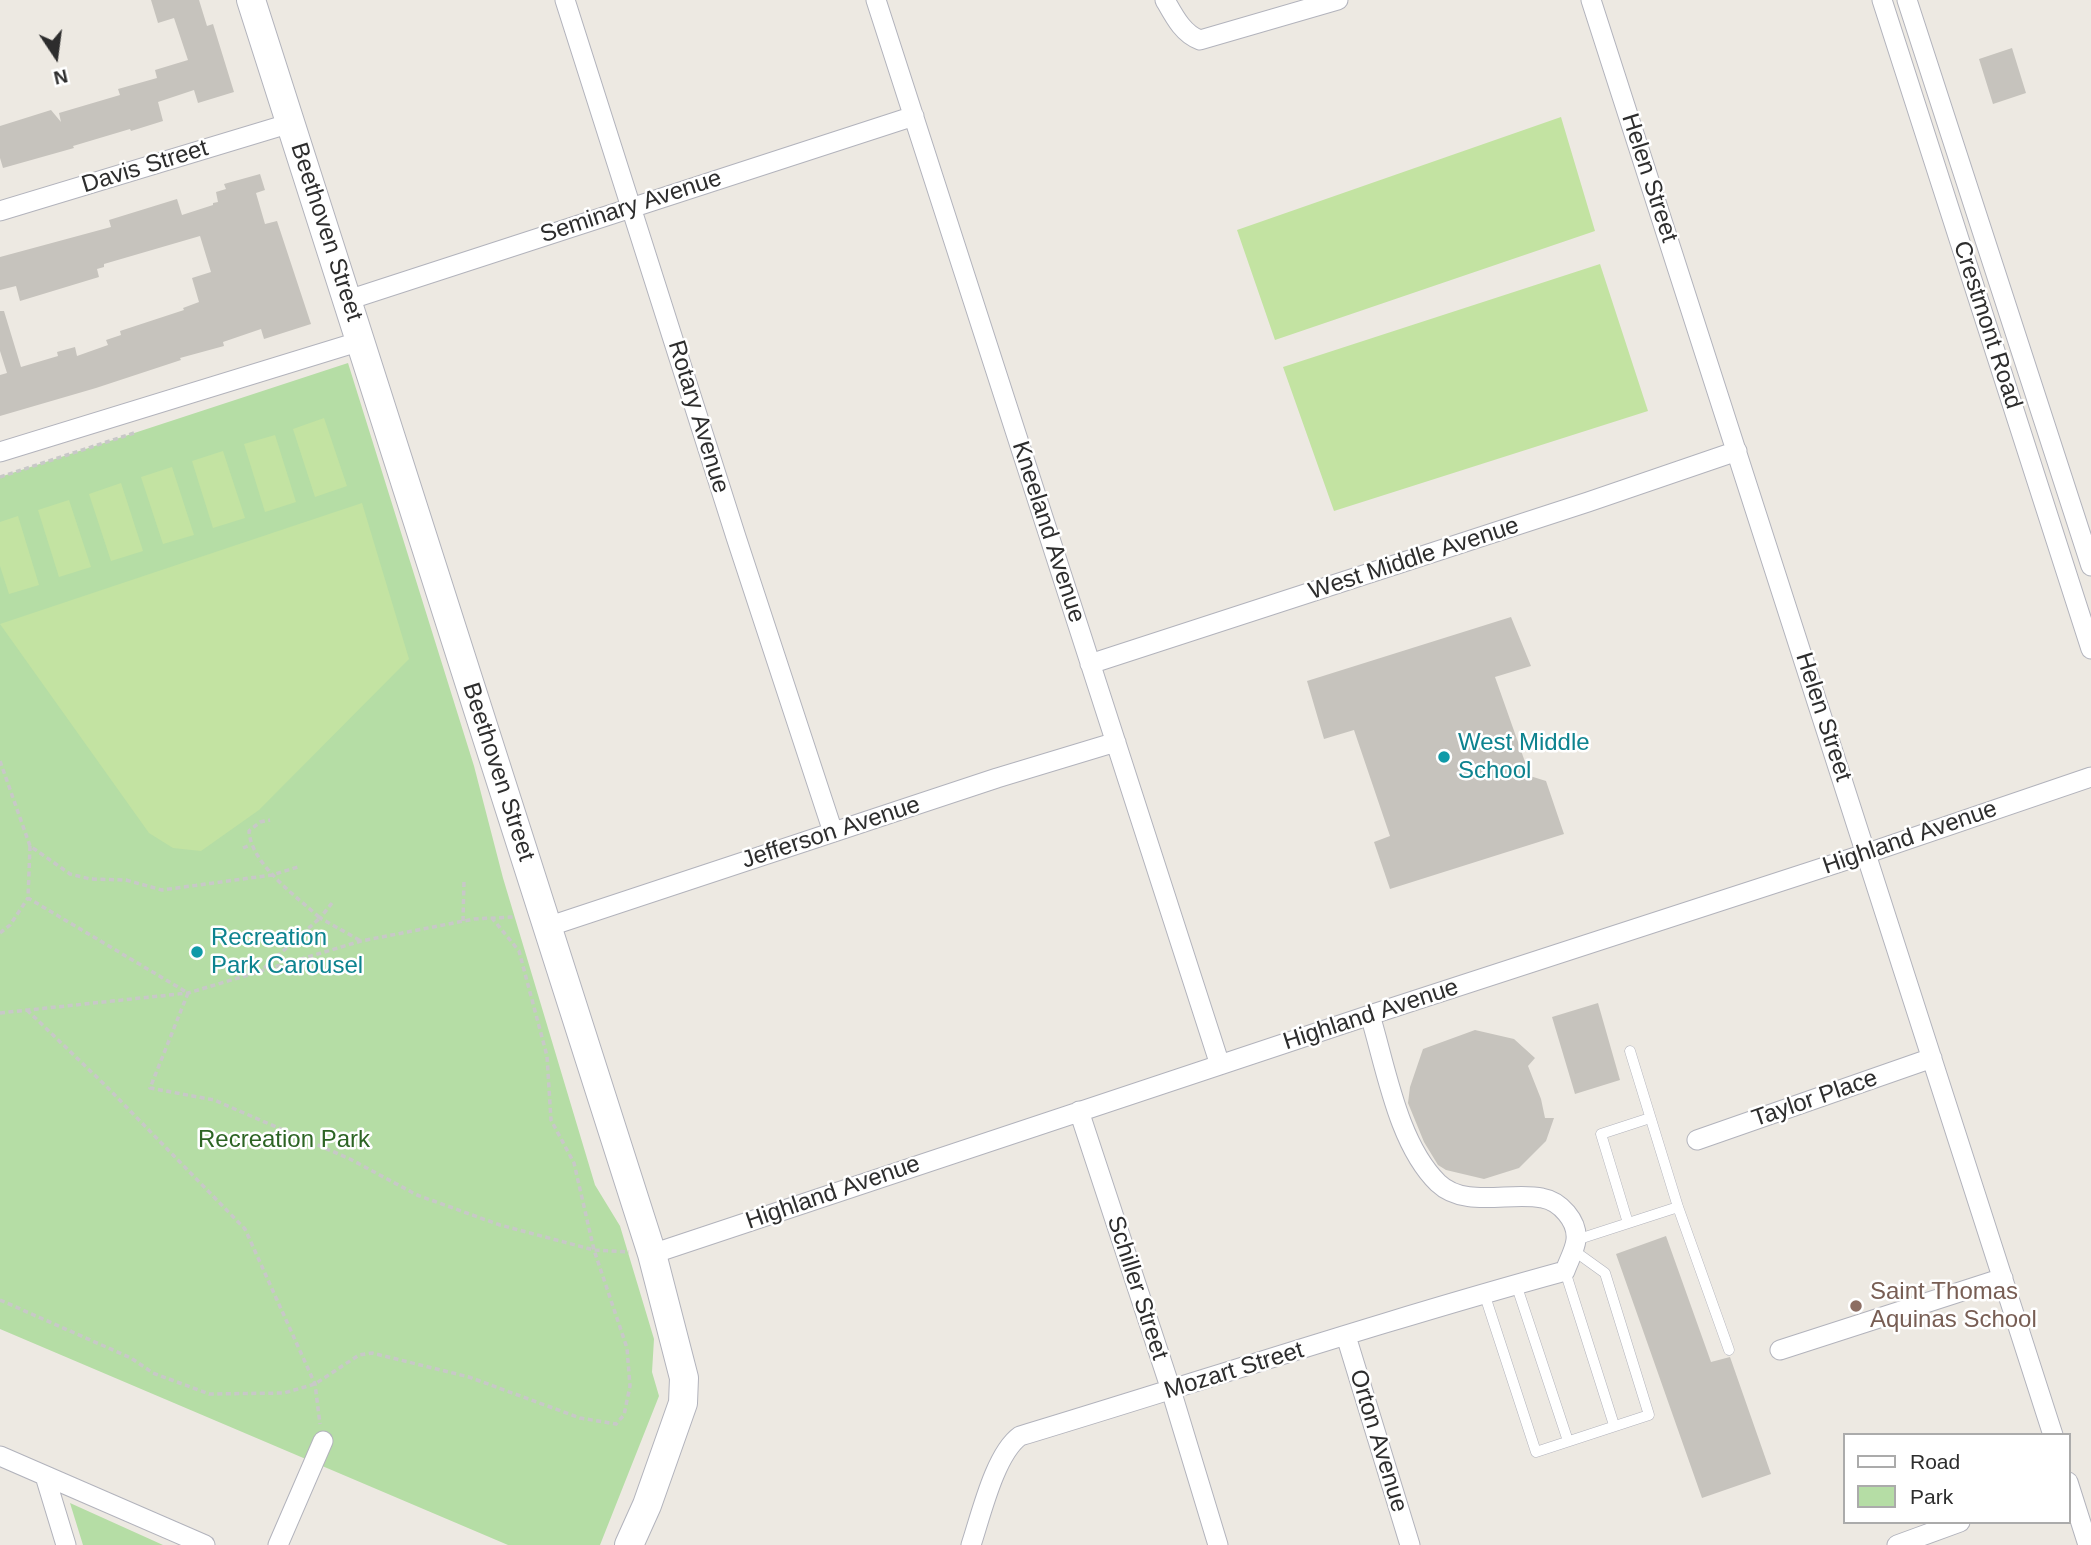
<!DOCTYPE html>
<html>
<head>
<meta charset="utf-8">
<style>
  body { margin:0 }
  #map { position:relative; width:2091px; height:1545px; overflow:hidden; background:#ede9e2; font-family:Helvetica,sans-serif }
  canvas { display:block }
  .legend { position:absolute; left:1843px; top:1433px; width:228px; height:91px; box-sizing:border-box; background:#fff; border:2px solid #ababab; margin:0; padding:9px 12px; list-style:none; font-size:21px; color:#2d2d2d }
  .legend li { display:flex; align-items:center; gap:14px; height:35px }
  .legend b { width:35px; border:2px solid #ababab }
  .north { position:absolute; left:21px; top:21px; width:70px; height:70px; -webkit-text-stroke:5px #fff; paint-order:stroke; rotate:167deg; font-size:19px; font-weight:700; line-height:28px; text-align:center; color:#2d2d2d }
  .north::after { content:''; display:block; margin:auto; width:24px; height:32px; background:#2d2d2d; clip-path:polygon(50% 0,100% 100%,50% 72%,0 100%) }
</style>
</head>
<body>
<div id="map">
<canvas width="2091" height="1545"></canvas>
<ul class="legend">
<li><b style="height:9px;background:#fff"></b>Road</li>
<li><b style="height:19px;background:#b5dda5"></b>Park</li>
</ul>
<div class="north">N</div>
</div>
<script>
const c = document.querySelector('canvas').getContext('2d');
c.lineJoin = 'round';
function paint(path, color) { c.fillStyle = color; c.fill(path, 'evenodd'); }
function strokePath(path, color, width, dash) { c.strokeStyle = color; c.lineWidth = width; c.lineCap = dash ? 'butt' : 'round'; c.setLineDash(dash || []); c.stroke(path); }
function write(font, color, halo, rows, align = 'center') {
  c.font = font + ' Helvetica,sans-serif'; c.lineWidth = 5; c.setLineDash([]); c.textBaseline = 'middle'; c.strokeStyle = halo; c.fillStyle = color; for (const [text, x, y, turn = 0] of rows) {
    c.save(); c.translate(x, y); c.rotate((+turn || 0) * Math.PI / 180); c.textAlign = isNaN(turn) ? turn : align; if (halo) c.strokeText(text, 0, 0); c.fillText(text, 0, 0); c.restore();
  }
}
const green = new Path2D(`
  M348 363 474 766 503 878 595 1185 620 1226 654 1339 652 1372 659 1396 600 1545H508L0 1329V477Z
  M70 1503 163 1545H83Z`);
const pitch = new Path2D(`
  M1561 117 1595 231 1275 340 1237 230Z
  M1600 264 1648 411 1334 511 1283 367Z
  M324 418 347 486 315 497 293 429Z
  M275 435 296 502 265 512 244 444Z
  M223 451 245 518 213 528 192 461Z
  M172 467 194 535 163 544 141 477Z
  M121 483 143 551 111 561 89 494Z
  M69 500 91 567 59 577 38 510Z
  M362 503 409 659 259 810 201 851 173 848 149 833 0 624Z
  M18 516 39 585 9 594 0 566V522Z`);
const building = new Path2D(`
  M151 0H199L207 26 213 24 234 92 198 103 194 90 158 102 163 121 131 131 130 129 73 146 74 148 3 168 0 158V126L51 110 61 122 59 113 120 95 118 89 157 78 155 70 188 60 174 18 158 23Z
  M2012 48 2026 93 1993 104 1979 59Z
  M260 174 265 190 256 193 265 224 277 221 311 324 264 339 261 329 223 342 224 346 180 358 181 360 96 388 0 416V375L7 373 0 351V311H4L21 367 58 356 57 352 75 347 77 356 108 345 106 340 121 335 120 331 184 310 183 308 199 302 192 278 211 272 200 236 104 264V267L97 269 99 277 20 301 16 286 0 290V257L111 227 109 220 177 199 182 215 213 205V203L218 202 216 192 226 189 224 184Z
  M1511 617 1531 666 1495 677 1530 776 1546 781 1564 834 1390 889 1374 842 1390 836 1354 730 1324 739 1307 681Z
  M1598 1003 1620 1080 1575 1094 1552 1017Z
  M1475 1030 1514 1039 1535 1058 1528 1066 1541 1099 1545 1118H1554L1546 1141 1519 1168 1484 1179 1446 1170 1438 1165 1424 1142 1408 1103 1410 1087 1423 1049Z
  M1666 1236 1711 1362 1730 1357 1771 1474 1702 1498 1616 1254Z`);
const path = new Path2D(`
  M0 477 134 433
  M0 761 30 846 70 874 90 879 126 880 162 890 272 875 298 867
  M30 846 28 898 188 993 150 1088 214 1100 350 1159 417 1195 500 1225 594 1250 629 1252
  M243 848 250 845
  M332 903 320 918 361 941
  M463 921 464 881
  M0 933 10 925 28 898
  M264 968 320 918C296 896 251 864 249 831L260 822 270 820
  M27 1010 106 1086 245 1229 315 1384 320 1424
  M0 1013 188 993 361 941 474 919 515 917
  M0 1300 131 1358 153 1373 209 1394 284 1393 315 1384 359 1355 372 1353 469 1377 580 1418 616 1424 624 1415 630 1386 627 1348 594 1250 574 1163 551 1120 547 1056 519 951 492 918`);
const lane = new Path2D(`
  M1630 1051 1678 1207 1729 1350
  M1628 1223 1601 1134 1650 1118
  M1576 1240 1678 1207
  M1565 1271 1614 1425
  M1516 1284 1568 1441
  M1484 1293 1536 1452 1649 1415 1605 1273 1573 1250`);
const street = new Path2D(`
  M565 0 736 537 833 832
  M876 0 1220 1065
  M1165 0C1174 16 1183 34 1200 40L1338 0
  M1591 0 2053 1435
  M1882 0 2091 649
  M1907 0 2091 566
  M0 211 291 123
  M348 300 914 116
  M0 452 361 341
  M1090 664 1588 502 1737 451
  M547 927 997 778 1116 742
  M1079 1111 1171 1390 1218 1545
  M1697 1140 1932 1058
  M652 1254 1370 1015 1868 853 2091 777
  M1346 1336 1410 1545
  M1780 1350 2003 1278
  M0 1456 205 1545
  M45 1476 66 1545
  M2068 1482 2088 1545
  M278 1545 323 1441
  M971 1545C981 1515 995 1454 1020 1436 1202 1381 1382 1321 1565 1271 1568 1262 1575 1250 1576 1240 1578 1221 1560 1201 1542 1198 1511 1191 1465 1209 1438 1183 1398 1144 1386 1068 1370 1015
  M1897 1545 1960 1522`);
const secondary = new Path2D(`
  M251 0 652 1254 684 1378 683 1403 647 1505 629 1545`);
const markers = [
  [1444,757,7,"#0f9aa8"],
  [197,952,7,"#0f9aa8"],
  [1856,1306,7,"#8d6e63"]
];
const streetNames = [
  ["Davis Street",145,167,-17],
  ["Helen Street",1649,178,72],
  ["Seminary Avenue",631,207,-18],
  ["Beethoven Street",326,232,72],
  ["Crestmont Road",1987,325,72],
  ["Rotary Avenue",698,417,73],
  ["Kneeland Avenue",1048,532,72],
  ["West Middle Avenue",1414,559,-18],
  ["Helen Street",1823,717,72],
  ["Beethoven Street",498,772,72],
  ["Jefferson Avenue",831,833,-18],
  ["Highland Avenue",1910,838,-19],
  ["Highland Avenue",1371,1015,-18],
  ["Taylor Place",1815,1099,-19],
  ["Highland Avenue",833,1193,-19],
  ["Schiller Street",1137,1288,72],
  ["Mozart Street",1234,1371,-17],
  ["Orton Avenue",1378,1441,73]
];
const cultureNames = [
  ["West Middle",1458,743],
  ["School",1458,771],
  ["Recreation",211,938],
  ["Park Carousel",211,966]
];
const parkNames = [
  ["Recreation Park",284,1140]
];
const educationNames = [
  ["Saint Thomas",1870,1292],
  ["Aquinas School",1870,1320]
];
paint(green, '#b5dda5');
paint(pitch, '#c3e3a2');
paint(building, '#c6c3bd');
strokePath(lane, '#b2b3bc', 11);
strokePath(street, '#b2b3bc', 21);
strokePath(secondary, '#b2b3bc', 30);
strokePath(path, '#c8c8c8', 3.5, [5, 3.5]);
strokePath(lane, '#fff', 10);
strokePath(street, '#fff', 19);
strokePath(secondary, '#fff', 28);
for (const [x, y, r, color] of markers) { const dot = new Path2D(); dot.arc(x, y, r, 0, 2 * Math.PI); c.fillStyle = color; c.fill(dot); strokePath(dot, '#fff', 2.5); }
write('24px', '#2d2d2d', '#fff', streetNames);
write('24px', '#0d838f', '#fff', cultureNames, 'left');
write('24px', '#2d6424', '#fff', parkNames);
write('24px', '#785e54', '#fff', educationNames, 'left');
</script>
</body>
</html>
